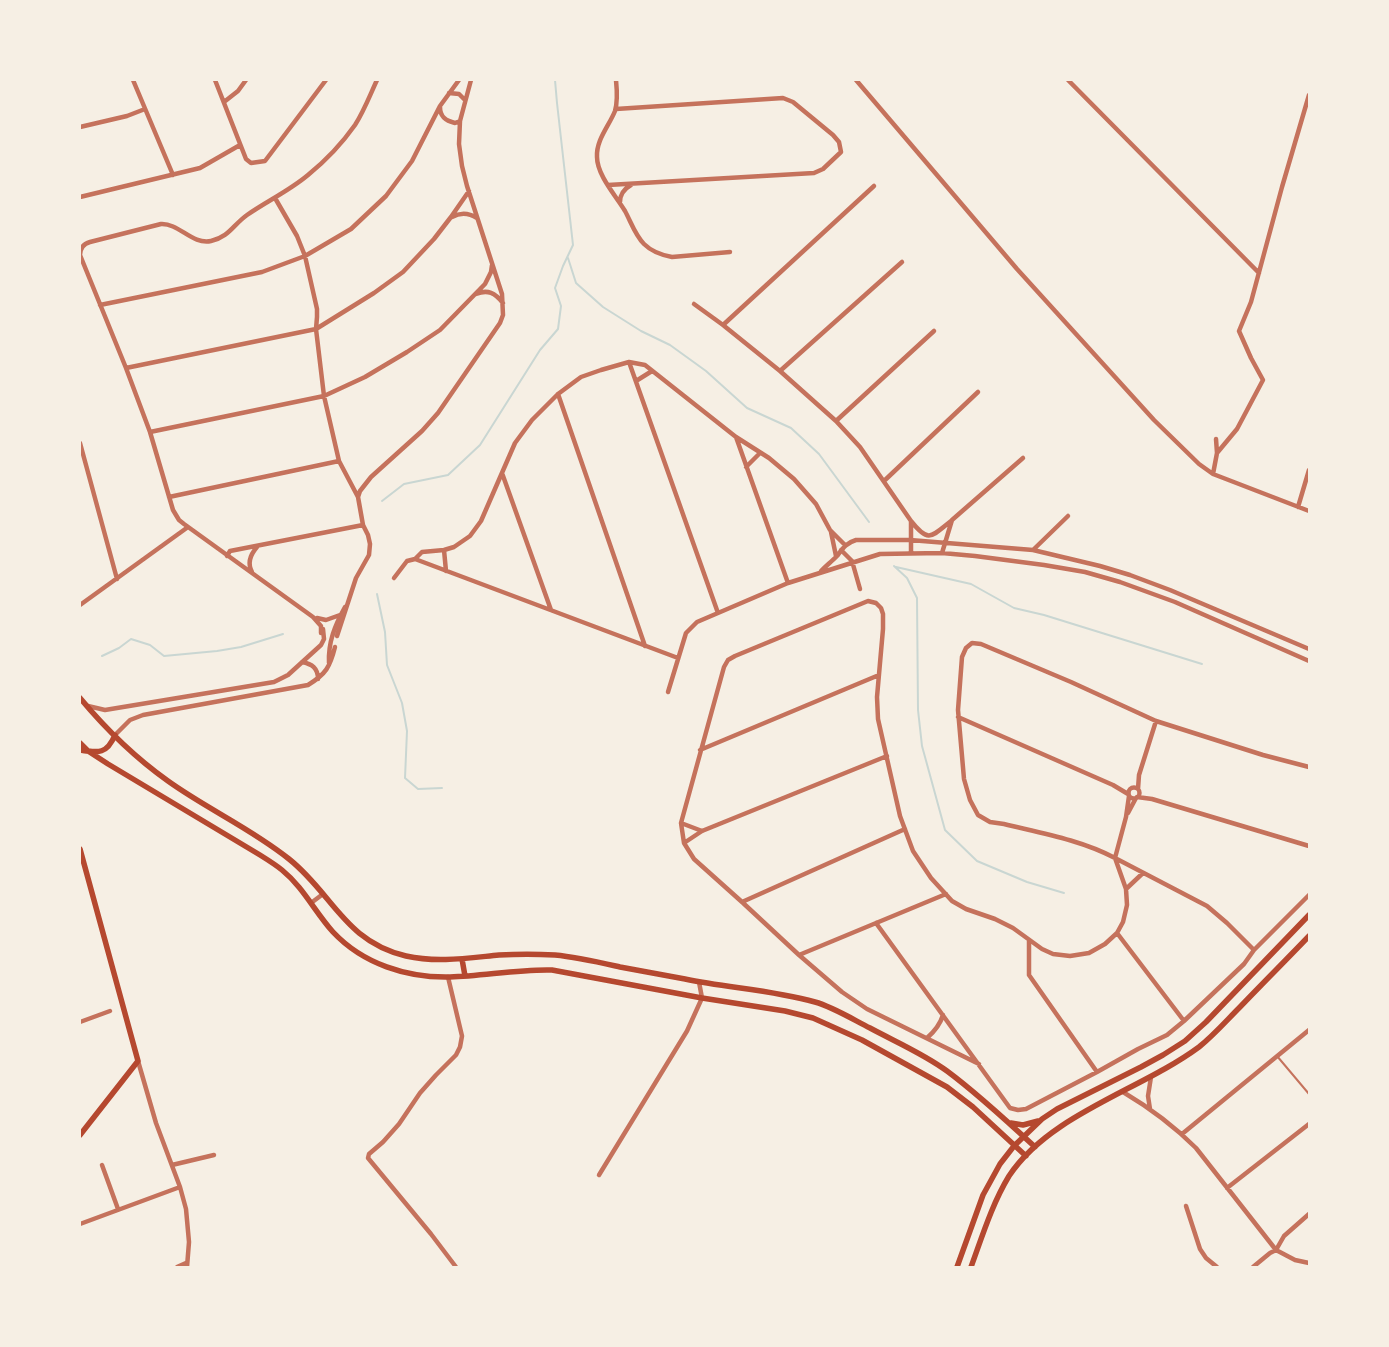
<!DOCTYPE html>
<html>
<head>
<meta charset="utf-8">
<style>
  body { margin:0 }
  #map { position:relative; width:1389px; height:1347px; overflow:hidden; background:#f6efe4; font-family:"Playfair Display",serif }
  canvas { display:block }
  .frame { position:absolute; inset:0; border:81px solid #f6efe4; pointer-events:none }
</style>
</head>
<body>
<div id="map">
<canvas width="1389" height="1347"></canvas>
<div class="frame"></div>
</div>
<script>
const c = document.querySelector('canvas').getContext('2d');
c.lineJoin = 'round';
function strokePath(path, color, width, dash) { c.strokeStyle = color; c.lineWidth = width; c.lineCap = dash ? 'butt' : 'round'; c.setLineDash(dash || []); c.stroke(path); }
const stream = new Path2D(`
  M568 258 576 283 603 307 641 331 670 345 706 371 747 408 791 428 819 454 869 522
  M382 501 404 484 448 475 480 445 540 350 558 329 561 306 555 288 563 266 573 245 557 103 555 80
  M894 566 907 578 917 598 918 710 922 746 945 830 977 861 1027 882 1064 893
  M896 567 971 584 1014 608 1044 615 1202 664
  M377 594 385 632 387 665 402 703 407 731 405 778 418 789 442 788
  M102 656 119 648 131 639 150 645 164 656 217 651 241 647 283 634`);
const service = new Path2D(`
  M1277 1056 1309 1094`);
const minor = new Path2D(`
  M133 80 173 175
  M215 80 246 159 251 163 265 161 326 80
  M616 80C617 90 618 101 615 111 609 126 596 140 597 157 597 175 616 196 625 211 631 222 635 235 644 244 652 252 661 255 672 257L730 252
  M856 80 1017 269 1154 420 1199 464 1213 474 1309 511
  M1068 80 1259 273
  M449 93 459 94 465 100
  M224 102 238 91 246 80
  M440 107C440 117 446 121 455 123L460 121
  M80 127 127 116 145 109
  M608 185 814 173 823 169 841 152 839 142 833 135 793 102 783 98 616 109
  M80 197 200 168 240 145
  M275 198 297 236 305 256 317 309V317L316 329 324 396 339 461 358 497 363 525 368 535 370 544 369 555 356 578 337 636
  M620 202C620 194 624 189 631 185
  M452 217C461 212 469 213 477 218
  M476 294C488 289 495 293 503 303
  M694 304 723 325 780 371 836 421 860 447 911 521V553
  M100 305 262 272 305 256 351 229 386 196 412 161 440 106 459 80
  M723 325 874 186
  M629 362 718 613
  M126 368 316 329 374 293 403 272 434 239 451 217 469 191
  M780 371 902 262
  M636 381 652 371
  M558 394 645 646
  M836 421 934 331
  M150 432 324 396 365 377 407 352 440 330 485 284 491 272 492 265
  M736 437 788 583
  M1216 439 1217 453
  M80 443 117 579
  M746 467 760 453
  M502 473 551 610
  M1213 474 1217 453 1237 429 1263 380 1251 358 1239 331 1251 302 1282 187 1309 95
  M884 481 978 392
  M169 497 339 461
  M358 497 360 491 371 477 422 431 438 413 500 323 503 315 502 294 467 186 462 166 459 144 460 121 471 80
  M1298 507 1309 470
  M911 521C929 544 932 536 951 521
  M831 532 836 556
  M444 550 446 571
  M841 550 852 561 860 589
  M1033 550 1068 516
  M942 553 952 520 1023 458
  M227 556 230 551 363 525
  M415 559 678 658
  M821 571C826 566 832 561 837 556 843 548 846 543 856 540H910L1033 550 1100 566 1130 575 1170 590 1309 649
  M252 572C247 563 250 555 257 547
  M394 578 407 561 415 559 422 552 444 550 454 547 470 536 481 521 515 443 532 420 558 394 581 377 601 370 629 362 645 365 736 437 769 458 794 479 816 504 830 530 845 545
  M80 605 188 527
  M317 618 326 620 340 615
  M321 633V626L313 617 184 524 179 520 173 510 150 432 126 368 80 255C80 248 83 244 90 242L161 224C179 223 192 245 211 241 229 237 233 225 247 215 267 201 289 191 308 175 324 162 343 142 355 125 364 111 370 95 377 80
  M302 662C312 664 318 668 318 679
  M329 663C328 642 335 625 345 607
  M668 692 686 633 697 622 788 583 880 554 942 553 975 556 1044 565 1085 572 1120 582 1175 602 1309 661
  M88 706 105 710 274 682 288 675 321 645 324 639 323 629
  M958 717 1113 785 1128 794
  M115 735 130 720 143 715 308 685C326 674 330 667 335 647
  M700 750 879 675
  M1128.5 793a5.5 5.5 0 1 1 11 0a5.5 5.5 0 1 1-11 0Z
  M1138 789 1139 775 1156 721
  M1129 796 1126 817 1115 858 1207 906 1227 923 1254 950
  M1137 797 1152 799 1309 846
  M1128 813 1136 798
  M681 823 702 831
  M684 843 702 831 887 756
  M1126 889 1143 873
  M742 902 905 829
  M311 903 323 894
  M876 923 1010 1108 1018 1110 1026 1109 1097 1072 1138 1049 1167 1035 1184 1021 1244 964 1254 950 1309 895
  M1117 933 1184 1021
  M1029 940V975L1097 1072
  M799 955 946 894
  M448 977 462 1036 460 1047 456 1055 436 1075 420 1093 399 1124 383 1142 369 1154 368 1158 431 1234 456 1267
  M80 1022 110 1011
  M927 1038C935 1031 940 1025 943 1015
  M138 1061 156 1123 180 1187 186 1209 189 1242 187 1267
  M979 1064 867 1009 842 992 799 955 742 902 694 859 684 843 681 823 724 667 728 660 735 656 868 601 876 603 881 608 883 614V629L877 697 878 719 900 816 913 851 931 878 952 901 966 909 995 919 1013 928 1042 949 1053 954 1070 956 1089 953 1105 944 1117 933 1123 922 1127 905 1126 889 1115 858C1081 840 1041 833 1004 824L990 822 978 815 970 800 964 779 958 710 962 657 966 648 972 643 981 644 1071 682 1156 721 1263 755 1309 767
  M1123 1092C1150 1108 1174 1126 1196 1148L1276 1250 1295 1260 1309 1263
  M1150 1109 1148 1096 1151 1077
  M1182 1134 1309 1030
  M102 1165 118 1209
  M172 1165 214 1155
  M599 1175 687 1031 702 998 699 982
  M1227 1188 1309 1124
  M1186 1206 1200 1249 1206 1258 1217 1267
  M80 1224 180 1187
  M1276 1250 1284 1236 1309 1214
  M177 1267 186 1263
  M1253 1267 1270 1253 1276 1250`);
const secondary = new Path2D(`
  M80 698C105 728 137 759 168 781 207 809 252 829 289 859 333 894 344 941 406 956 437 963 468 958 499 955 518 954 536 954 555 955 577 957 598 962 620 967 641 971 663 975 685 979 728 988 773 990 815 1002 833 1007 854 1020 870 1028 896 1042 924 1054 947 1071 978 1094 1007 1121 1035 1147
  M80 743 88 751 108 764 260 855C268 860 276 865 282 870 303 887 315 912 333 932 363 964 407 978 450 977 484 976 518 969 552 970L702 998 785 1011 813 1018 862 1040 947 1087 973 1107 1026 1156
  M80 750C99 753 107 754 115 735
  M80 849 138 1061 80 1135
  M462 959 465 976
  M1011 1123 1023 1125 1038 1121
  M957 1267 983 1195 1000 1164 1014 1146 1042 1119 1057 1109 1141 1067 1163 1055 1185 1041 1206 1022 1309 915
  M971 1267C982 1237 992 1204 1009 1176 1050 1114 1141 1090 1199 1047 1214 1035 1227 1020 1240 1007 1263 983 1286 960 1309 936`);
strokePath(stream, '#c9d6d2', 2);
strokePath(service, '#c5725c', 2);
strokePath(minor, '#c5725c', 4.5);
strokePath(secondary, '#b5482f', 5.5);
</script>
</body>
</html>
